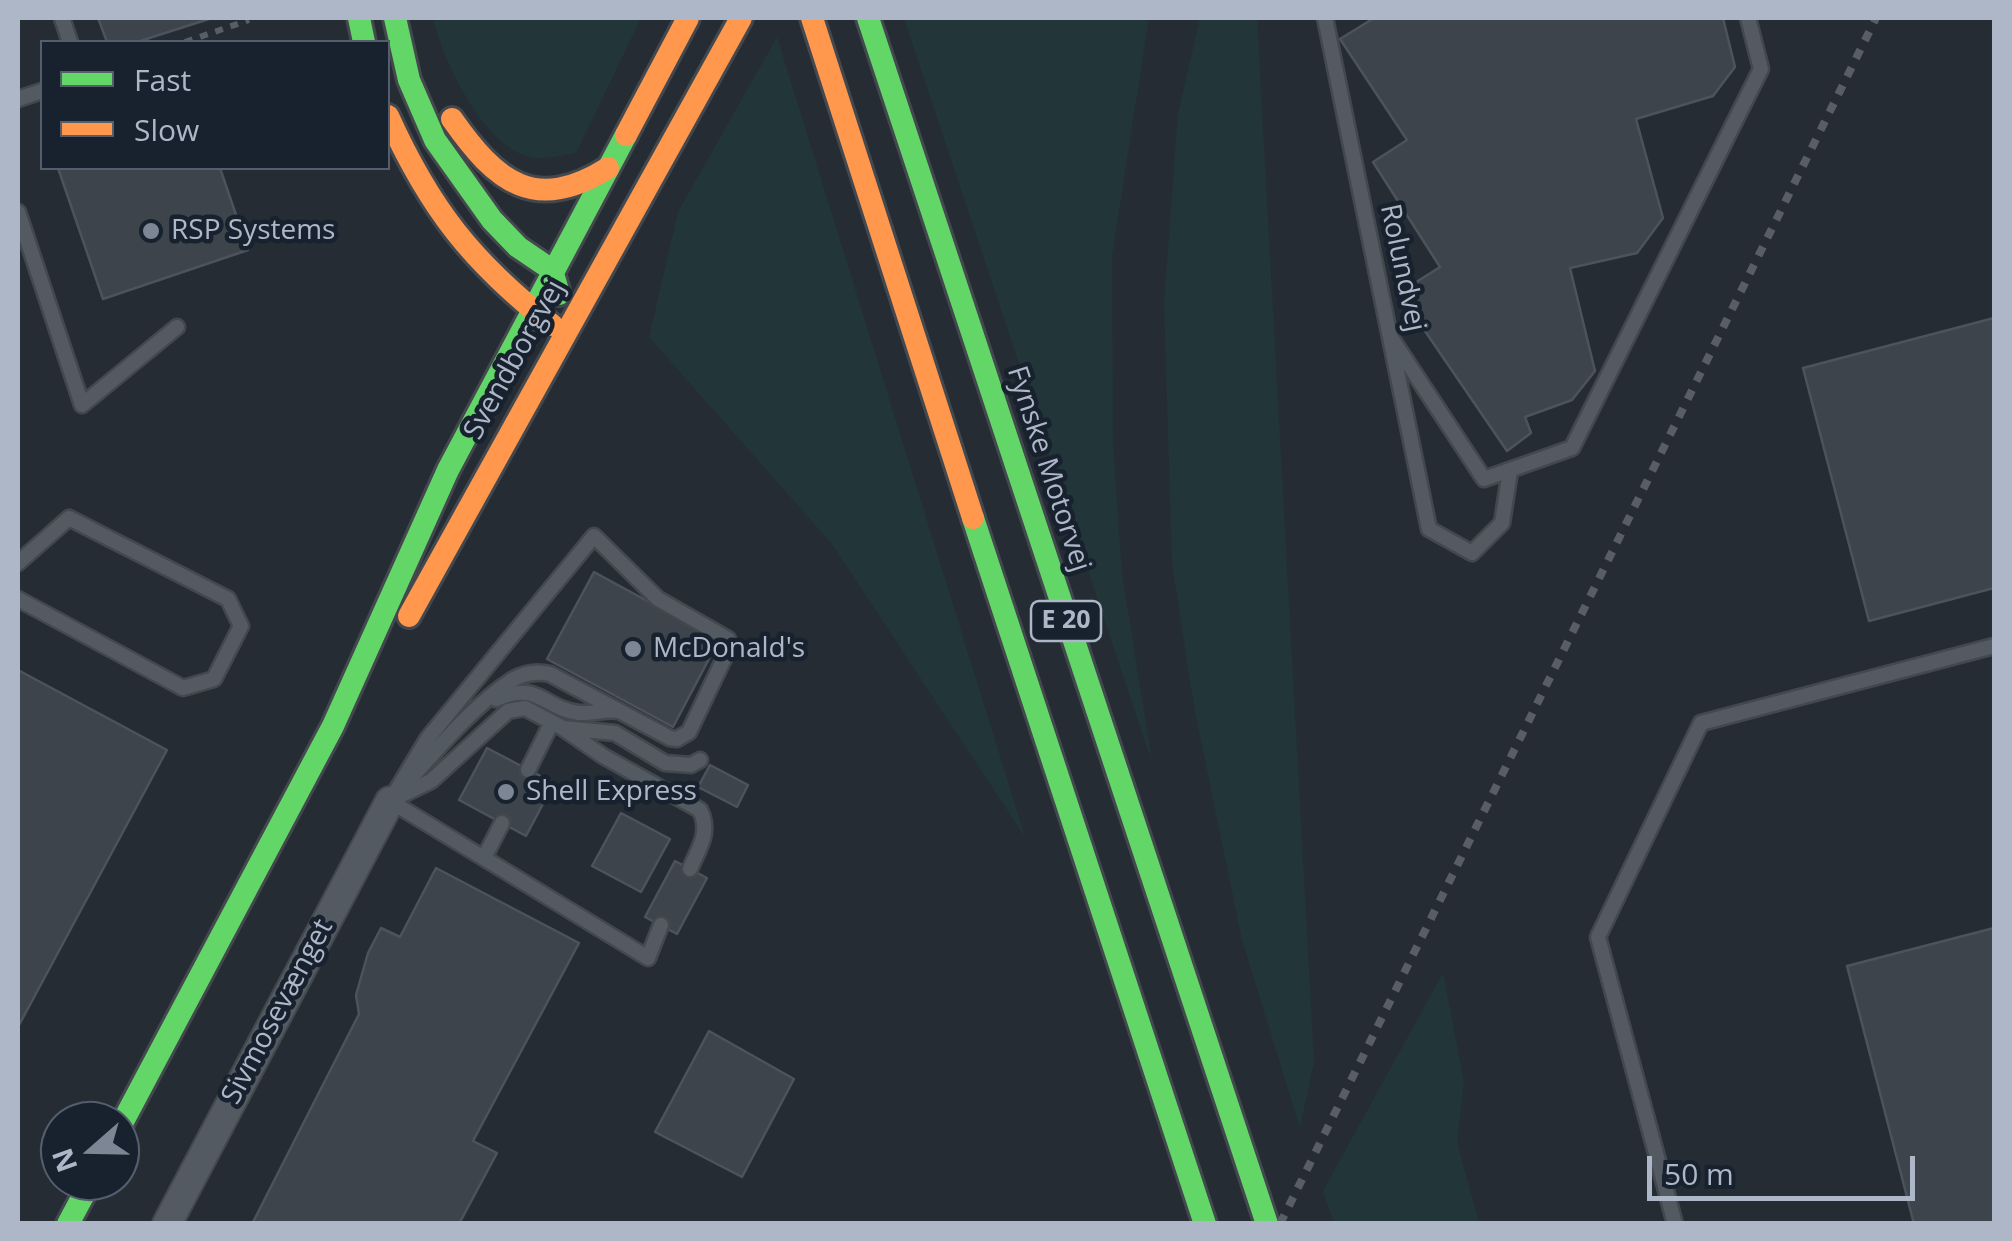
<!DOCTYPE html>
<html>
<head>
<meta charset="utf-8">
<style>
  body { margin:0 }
  #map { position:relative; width:2012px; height:1241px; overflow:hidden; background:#252c34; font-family:"Open Sans",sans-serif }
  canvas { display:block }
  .frame { position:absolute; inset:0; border:20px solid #adb7c7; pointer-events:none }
  .legend { position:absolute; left:40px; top:40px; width:350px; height:130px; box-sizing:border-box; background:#18222f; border:2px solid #545e6c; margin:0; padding:12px 18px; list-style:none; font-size:30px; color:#adb7c7 }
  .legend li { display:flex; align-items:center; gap:20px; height:50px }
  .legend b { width:50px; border:2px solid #545e6c }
  .north { position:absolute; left:40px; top:1101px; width:100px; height:100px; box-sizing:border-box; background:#18222f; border:2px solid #545e6c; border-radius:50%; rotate:250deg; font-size:28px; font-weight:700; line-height:40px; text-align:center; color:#adb7c7 }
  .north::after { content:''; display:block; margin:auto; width:35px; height:45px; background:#7d8694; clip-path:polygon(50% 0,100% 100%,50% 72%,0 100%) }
  .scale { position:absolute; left:1647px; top:1156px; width:268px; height:45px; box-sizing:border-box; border:5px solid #adb7c7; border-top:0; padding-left:12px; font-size:30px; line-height:35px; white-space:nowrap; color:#adb7c7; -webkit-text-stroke:8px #18222f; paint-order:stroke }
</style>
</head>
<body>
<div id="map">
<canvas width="2012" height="1241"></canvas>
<div class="frame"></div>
<ul class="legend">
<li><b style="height:12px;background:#63d668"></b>Fast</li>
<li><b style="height:12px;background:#ff974d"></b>Slow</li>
</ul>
<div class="north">N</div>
<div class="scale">50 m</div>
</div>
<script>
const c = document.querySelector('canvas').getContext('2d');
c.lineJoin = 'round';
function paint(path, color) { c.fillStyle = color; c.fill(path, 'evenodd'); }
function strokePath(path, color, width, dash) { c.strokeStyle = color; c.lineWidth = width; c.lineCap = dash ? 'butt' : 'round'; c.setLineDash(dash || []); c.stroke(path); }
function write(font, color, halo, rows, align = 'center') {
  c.font = font + ' "Open Sans",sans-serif'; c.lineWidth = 9; c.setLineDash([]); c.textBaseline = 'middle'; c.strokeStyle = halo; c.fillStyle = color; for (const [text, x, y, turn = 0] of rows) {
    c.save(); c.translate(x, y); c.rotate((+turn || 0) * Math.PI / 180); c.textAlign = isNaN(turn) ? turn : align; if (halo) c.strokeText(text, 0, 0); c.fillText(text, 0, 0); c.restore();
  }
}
const green = new Path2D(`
  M433 18H641L576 153C564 155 549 159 537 158 486 155 443 60 433 18Z
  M904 18H1149L1112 255 1113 444 1122 574 1152 762Z
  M1200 18H1257L1314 1062 1300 1128 1242 940 1194 707 1172 563 1164 302 1178 114Z
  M777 37 1025 837 832 544 649 337 678 212Z
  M1443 973 1464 1082 1457 1142 1479 1223H1334L1323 1191Z`);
const building = new Path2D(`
  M98 18H212L137 42H107Z
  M1374 18H1723L1735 67 1713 96 1636 119 1663 218 1637 253 1570 268 1595 371 1572 400 1525 417 1531 433 1507 451 1399 293 1440 267 1373 162 1407 140 1340 39Z
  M58 168H220L248 250 103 299Z
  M1994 318V588L1869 621 1803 368Z
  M594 572 719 640 673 727 547 659Z
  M18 670 167 750 18 1027Z
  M487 748 554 783 526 836 459 800Z
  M710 765 748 785 737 807 698 787Z
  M621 813 670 839 641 892 592 866Z
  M675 861 707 878 677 934 645 917Z
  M436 868 579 943 473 1141 497 1153 459 1224H252L359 1014 356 995 368 953 381 928 400 937Z
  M1994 928V1224H1914L1847 966Z
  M709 1031 794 1079 742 1177 655 1132Z`);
const path = new Path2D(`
  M185 42 249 20`);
const lane = new Path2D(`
  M62 18 70 42
  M1325 18 1429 529 1472 553 1502 523 1510 471
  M18 99 42 91
  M18 212 82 405 177 327
  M1390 336 1484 479 1572 448 1761 69 1748 18
  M18 563 69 518 228 599 241 626 214 679 183 688 18 599
  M496 699C538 680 544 709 579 713 592 714 605 709 619 711
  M564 729 603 756 700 810C711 832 699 848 690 869
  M528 770 552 722
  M484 858 502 823
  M661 925 648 958 390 801C427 762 468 709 512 680 524 673 537 671 550 674L670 738 677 739 689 732 730 646 728 639 658 599 594 536 428 738 390 801 431 781 508 711 525 708 563 728 615 733 665 763 691 765 700 760
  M1675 1224 1598 937 1701 723 1994 646`);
const street = new Path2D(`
  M167 1224 390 801`);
const fast = new Path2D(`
  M359 18 364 42
  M395 18 409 80 435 140 492 220 518 247 552 270 559 294
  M868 18 1267 1224
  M973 518 1205 1224
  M120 1127 333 726 448 470 626 135
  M68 1224 91 1181`);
const slow = new Path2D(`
  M812 18 973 518
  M388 116C430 209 472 262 552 325
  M452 119C496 182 535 214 608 168
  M626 135 688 18
  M409 616 741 18`);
const rail = new Path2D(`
  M1280 1224 1876 18`);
const markers = [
  [151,231,10,"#7d8694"],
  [633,649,10,"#7d8694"],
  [506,792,10,"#7d8694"]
];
const shields = [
  [1066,621,70]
];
const shieldNames = [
  ["E 20",1066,621]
];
const poiNames = [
  ["RSP Systems",171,231],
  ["McDonald's",653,649],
  ["Shell Express",526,792]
];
const streetNames = [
  ["Rolundvej",1402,268,78],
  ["Svendborgvej",515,360,-61],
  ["Fynske Motorvej",1048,469,72],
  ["Sivmosevænget",278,1012,-62]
];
paint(green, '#22363a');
paint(building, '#3e444b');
strokePath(building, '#4c535c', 2.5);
strokePath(lane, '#43484e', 19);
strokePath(street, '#43484e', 32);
strokePath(fast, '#43484e', 28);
strokePath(slow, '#43484e', 28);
strokePath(path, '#585e66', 6, [8, 8]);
strokePath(lane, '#545a62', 14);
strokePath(street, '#545a62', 28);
strokePath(fast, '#63d668', 22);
strokePath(slow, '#ff974d', 22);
strokePath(rail, '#585d66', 8, [10, 10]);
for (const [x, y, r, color] of markers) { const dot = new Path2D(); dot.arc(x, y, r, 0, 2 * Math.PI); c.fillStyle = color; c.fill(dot); strokePath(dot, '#18222f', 4); }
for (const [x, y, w] of shields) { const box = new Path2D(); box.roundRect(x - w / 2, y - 20, w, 40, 8); c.fillStyle = '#18222f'; c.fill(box); strokePath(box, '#adb7c7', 2.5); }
write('bold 25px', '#adb7c7', null, shieldNames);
write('28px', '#adb7c7', '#18222f', poiNames, 'left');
write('28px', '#adb7c7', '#18222f', streetNames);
</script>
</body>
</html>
